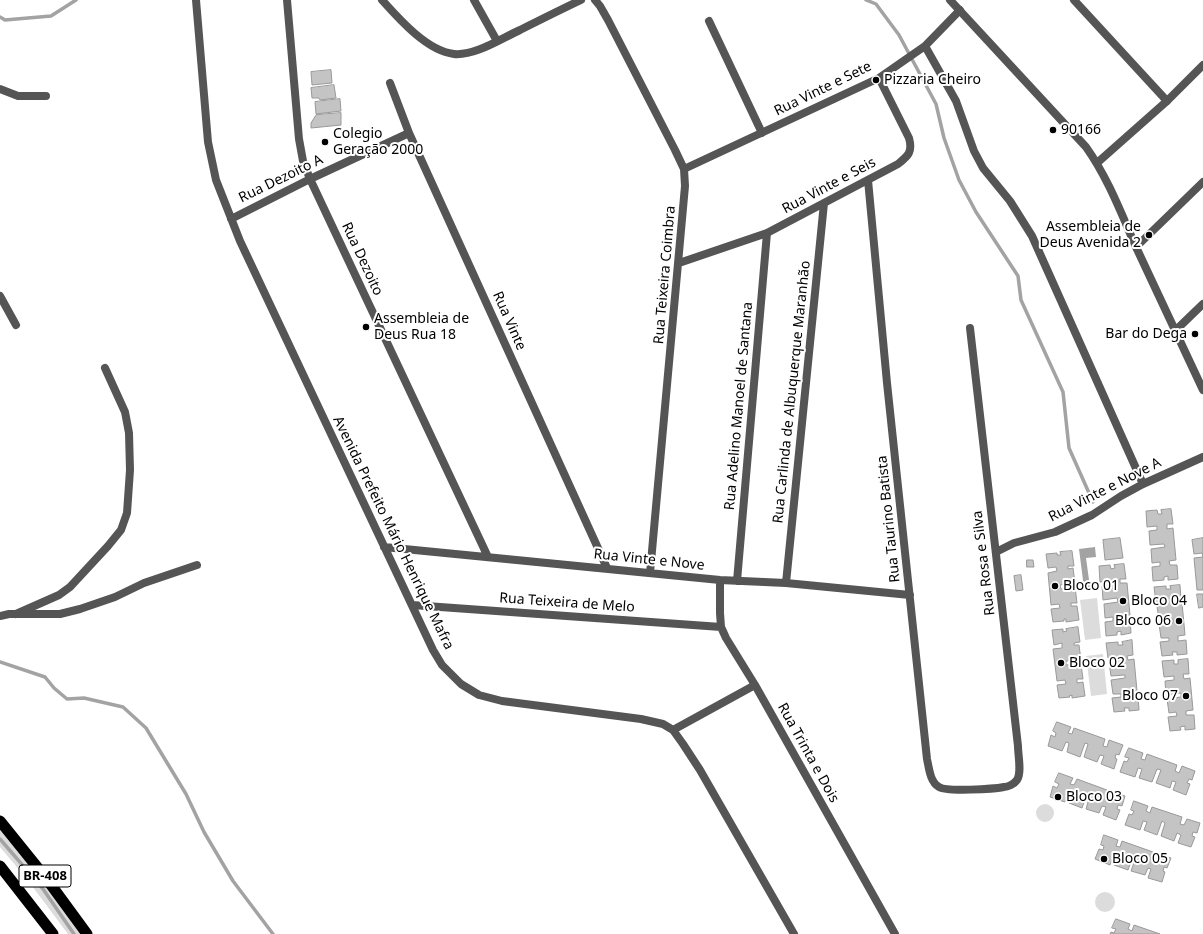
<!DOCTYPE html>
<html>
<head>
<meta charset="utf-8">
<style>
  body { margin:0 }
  canvas { display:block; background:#fff }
</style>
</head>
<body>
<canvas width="1203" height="934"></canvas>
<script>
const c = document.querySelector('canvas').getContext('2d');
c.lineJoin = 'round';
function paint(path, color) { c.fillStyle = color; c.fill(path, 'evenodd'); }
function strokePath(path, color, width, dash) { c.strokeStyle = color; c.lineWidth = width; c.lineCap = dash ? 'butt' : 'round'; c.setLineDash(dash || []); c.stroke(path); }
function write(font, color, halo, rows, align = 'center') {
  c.font = font + ' "Noto Sans",sans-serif'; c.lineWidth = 4; c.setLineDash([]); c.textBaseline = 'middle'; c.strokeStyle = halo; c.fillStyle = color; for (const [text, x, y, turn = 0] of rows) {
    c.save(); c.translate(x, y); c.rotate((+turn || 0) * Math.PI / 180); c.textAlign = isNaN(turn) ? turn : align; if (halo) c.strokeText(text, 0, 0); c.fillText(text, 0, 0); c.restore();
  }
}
const green = new Path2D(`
  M1097 598 1101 638 1085 640 1080 600Z
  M1103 654 1107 694 1091 696 1086 656Z
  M1036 813a9 9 0 1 1 18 0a9 9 0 1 1-18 0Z
  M0 830 55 898 80 934H68L26 878 0 847Z
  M1095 902a10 10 0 1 1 20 0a10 10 0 1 1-20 0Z`);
const water = new Path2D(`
  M1095 547 1096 557 1086 558 1090 587 1084 588 1079 549Z`);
const stream = new Path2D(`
  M866 0 876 4 899 35 936 104 944 138 959 180 976 212 1018 276 1021 300 1063 392 1069 448 1093 502
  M0 17 5 20 51 16 76 0
  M0 662 45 677 54 688 67 699 84 698 123 707 146 728 186 794 204 832 233 881 273 934
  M0 839 43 889 74 934`);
const building = new Path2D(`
  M331 70 332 83 312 85 311 72Z
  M334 85 336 98 320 100 319 98H312L311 88Z
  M340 99 341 111 316 114 315 102Z
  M341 113V125L311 128V123L316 115Z
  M1171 509 1173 524H1167V529L1173 528 1176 560 1169 561 1170 565H1177L1178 579 1168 580V576L1164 577V580L1153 581 1152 567 1160 566V562L1152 563 1151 549 1165 547 1164 544 1150 545 1149 531 1157 530V526L1147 527 1146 511 1157 510 1158 514H1162L1161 510Z
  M1120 538 1123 558 1105 560 1103 540Z
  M1203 538V590H1197L1194 558 1203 557 1202 553 1194 554 1192 540Z
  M1072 551 1074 566H1068V569L1073 568 1075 583 1060 585 1061 589 1075 587 1077 603H1071V606H1077L1079 620 1066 622V619H1064V621L1053 622 1051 609 1060 608 1059 604 1051 605 1048 573 1057 571 1056 567 1048 568 1046 554 1057 553V555H1061L1060 552Z
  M1027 560H1033L1034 567H1027Z
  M1124 564 1126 579H1120V583H1127L1130 615 1122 616 1123 620 1130 619 1131 633 1121 635V631L1117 632V635L1106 636 1105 622 1113 621V617L1105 618 1104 604 1118 602 1117 598 1103 600 1102 586 1110 585V581L1100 582 1099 566 1110 565 1111 569 1115 568 1114 565Z
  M1021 575 1023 590 1016 591 1014 576Z
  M1180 585 1181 599 1175 600 1176 604 1182 603 1185 635 1178 636V641L1186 640 1187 654 1177 655V652H1172L1173 655 1162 656 1160 642 1169 641V638H1161L1159 624 1173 623V619L1159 620 1157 606 1166 605V601L1156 602 1154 587 1166 586V589H1171L1170 586Z
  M1197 594H1203V607L1199 608Z
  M1078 627 1080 642 1074 643V645H1079L1081 660 1066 661V665L1081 664 1083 679H1077V683L1083 682 1085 696 1072 698V695L1069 696 1070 697 1059 698 1057 685 1066 684 1065 680 1057 681 1053 649 1062 648V643L1054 645 1052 630 1063 629V632L1067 631 1066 629Z
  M1132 640 1133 655 1127 656 1128 660 1134 659 1137 691 1130 692 1131 697 1138 696 1139 710 1129 711V708H1124L1125 711 1114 712 1112 698 1121 697V694H1113L1111 680 1125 678V675L1111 676 1109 662 1118 661V657L1108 658 1106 643 1118 642V645H1123L1122 642Z
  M1188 659 1189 674H1183L1184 679 1190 678 1193 710 1186 711V715H1194L1195 729 1185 730V726L1180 727 1181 730 1170 731 1168 717 1177 716 1176 712 1169 713 1167 699 1181 697V693L1166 695 1165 681 1174 680V676L1164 677 1162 661 1174 660V664H1178V660Z
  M1057 722 1071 727 1068 733 1072 734 1074 728 1105 739 1103 746 1107 747 1109 740 1123 745 1119 755 1116 754 1115 758 1117 759 1114 769 1101 764 1104 756 1100 755 1097 762 1084 757 1088 744 1085 743 1080 757 1067 752 1069 743 1066 742 1062 751 1048 746 1051 735 1055 737 1056 733 1053 731Z
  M1129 748 1143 753 1141 759 1145 760 1147 754 1177 765 1175 771 1179 773 1182 766 1195 771 1192 780 1189 779 1187 783 1190 784 1186 795 1173 790 1176 782 1172 781 1170 788 1156 783 1161 770 1157 769 1152 782 1139 778 1142 769 1138 768 1135 777 1120 772 1124 761 1127 762 1129 758 1125 757Z
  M1059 773 1073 778 1070 784 1074 785 1077 779 1107 790 1105 797 1109 798 1111 791 1125 796 1122 806 1118 805 1117 809 1120 810 1116 820 1103 815 1106 807 1102 806 1099 813 1086 809 1090 795 1087 794 1082 808 1069 803 1072 795 1068 793 1065 802 1050 797 1053 786 1057 788 1059 784 1055 782Z
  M1134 801 1148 806 1146 811 1150 813 1152 807 1182 817 1180 824 1184 825 1187 819 1200 823 1197 833 1193 832 1192 836 1195 837 1191 847 1178 843 1181 835 1177 833 1174 841 1161 836 1165 823 1162 821 1157 835 1144 830 1147 822 1143 821 1140 830 1125 825 1129 814 1132 815 1134 811 1131 810Z
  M1104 835 1118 840 1116 846 1120 847 1122 841 1153 852 1150 859 1155 860 1157 854 1171 858 1167 868 1164 867 1163 871 1165 872 1162 882 1148 878 1151 869 1148 868 1145 875 1131 871 1136 857 1133 856 1128 870 1114 865 1117 857 1114 855 1110 865 1095 859 1099 849 1103 850 1104 846 1101 845Z
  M1116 919 1130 924 1128 929 1132 931 1134 925 1160 934H1110L1111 932 1114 933 1116 929 1112 928Z`);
const minor = new Path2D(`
  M196 0 208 142 216 180 240 241 433 650 442 665 461 684 479 695 502 701 641 719 663 724 673 730 683 744 700 770 794 934
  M287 0 299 139 303 161 310 179 488 557
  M382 0C399 19 427 51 454 54 475 56 502 38 520 30 540 20 560 10 581 0
  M474 0 497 41
  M595 0 600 6 608 20 675 150 684 169 685 186 650 573
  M1074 0 1167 101
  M709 21 762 133
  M925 46 956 101 974 151 983 168 1010 201 1032 236 1143 484
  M390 83 409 133 607 568
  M0 89 18 96H46
  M684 169 879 78 925 46 960 10
  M868 180 887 383 927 759C929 768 930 782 939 787 946 792 994 789 1004 787 1008 787 1014 784 1017 780 1022 772 1018 756 1018 746L970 328
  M231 219 310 179 409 133
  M1136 247 1203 390
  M679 263 767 233 898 164C908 156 913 152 909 138L879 78
  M0 296 16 325
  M1175 331 1203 304
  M384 547 720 580 786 583 910 595
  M996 552 1014 543 1055 532 1092 515 1121 496 1143 484 1203 457
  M720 580V613L721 627 726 638 755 685 895 934
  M737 581 767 233
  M786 583 824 203
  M412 605 721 627
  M16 614 59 595 70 587 108 546 121 530 127 513 130 470 129 433 125 412 105 368
  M0 616 9 614H60L80 609 115 597 144 583 197 565
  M673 730 755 685`);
const tertiary = new Path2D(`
  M950 0 1086 147C1108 178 1121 213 1136 247L1203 182
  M1097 163 1167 101 1203 65`);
const trunk = new Path2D(`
  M0 821 46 878 87 934
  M0 866 53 934`);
const markers = [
  [876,80,4,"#000"],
  [1053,130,4,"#000"],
  [325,142,4,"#000"],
  [1149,235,4,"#000"],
  [366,327,4,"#000"],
  [1195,334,4,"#000"],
  [1055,586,4,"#000"],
  [1123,601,4,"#000"],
  [1179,621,4,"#000"],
  [1061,663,4,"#000"],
  [1186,696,4,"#000"],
  [1058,797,4,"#000"],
  [1104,859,4,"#000"]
];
const shields = [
  [45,876,52]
];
const shieldNames = [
  ["BR-408",45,876]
];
const poiNames = [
  ["Pizzaria Cheiro",884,80],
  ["90166",1061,130],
  ["Colegio",333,134],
  ["Geração 2000",333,150],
  ["Assembleia de",1141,227,"right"],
  ["Deus Avenida 2",1141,243,"right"],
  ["Assembleia de",374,319],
  ["Deus Rua 18",374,335],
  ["Bar do Dega",1187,334,"right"],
  ["Bloco 01",1063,586],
  ["Bloco 04",1131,601],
  ["Bloco 06",1171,621,"right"],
  ["Bloco 02",1069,663],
  ["Bloco 07",1178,696,"right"],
  ["Bloco 03",1066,797],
  ["Bloco 05",1112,859]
];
const streetNames = [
  ["Rua Vinte e Sete",823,89,-26],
  ["Rua Dezoito A",281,179,-26],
  ["Rua Vinte e Seis",829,186,-28],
  ["Rua Dezoito",362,259,65],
  ["Rua Teixeira Coimbra",665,275,-85],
  ["Rua Vinte",509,321,66],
  ["Rua Carlinda de Albuquerque Maranhão",792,392,-84],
  ["Rua Adelino Manoel de Santana",739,406,-85],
  ["Rua Vinte e Nove A",1105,490,-27],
  ["Rua Taurino Batista",889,519,-96],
  ["Avenida Prefeito Mário Henrique Mafra",393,533,64],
  ["Rua Vinte e Nove",649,560,6],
  ["Rua Rosa e Silva",984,563,-97],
  ["Rua Teixeira de Melo",567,603,4],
  ["Rua Trinta e Dois",808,753,61]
];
paint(green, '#dcdcdc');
paint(water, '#a3a3a3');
strokePath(stream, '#a3a3a3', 3.5);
paint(building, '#c4c4c4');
strokePath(building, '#999', 1);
strokePath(minor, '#555', 8);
strokePath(tertiary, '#555', 8);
strokePath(trunk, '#000', 11);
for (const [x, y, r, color] of markers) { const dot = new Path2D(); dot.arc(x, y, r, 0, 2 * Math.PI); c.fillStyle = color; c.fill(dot); strokePath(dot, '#fff', 1.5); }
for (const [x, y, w] of shields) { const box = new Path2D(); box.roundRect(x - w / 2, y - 11, w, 22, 3); c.fillStyle = '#fff'; c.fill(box); strokePath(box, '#000', 1); }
write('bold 13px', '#000', null, shieldNames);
write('14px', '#000', '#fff', poiNames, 'left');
write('14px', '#000', '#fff', streetNames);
</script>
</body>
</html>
